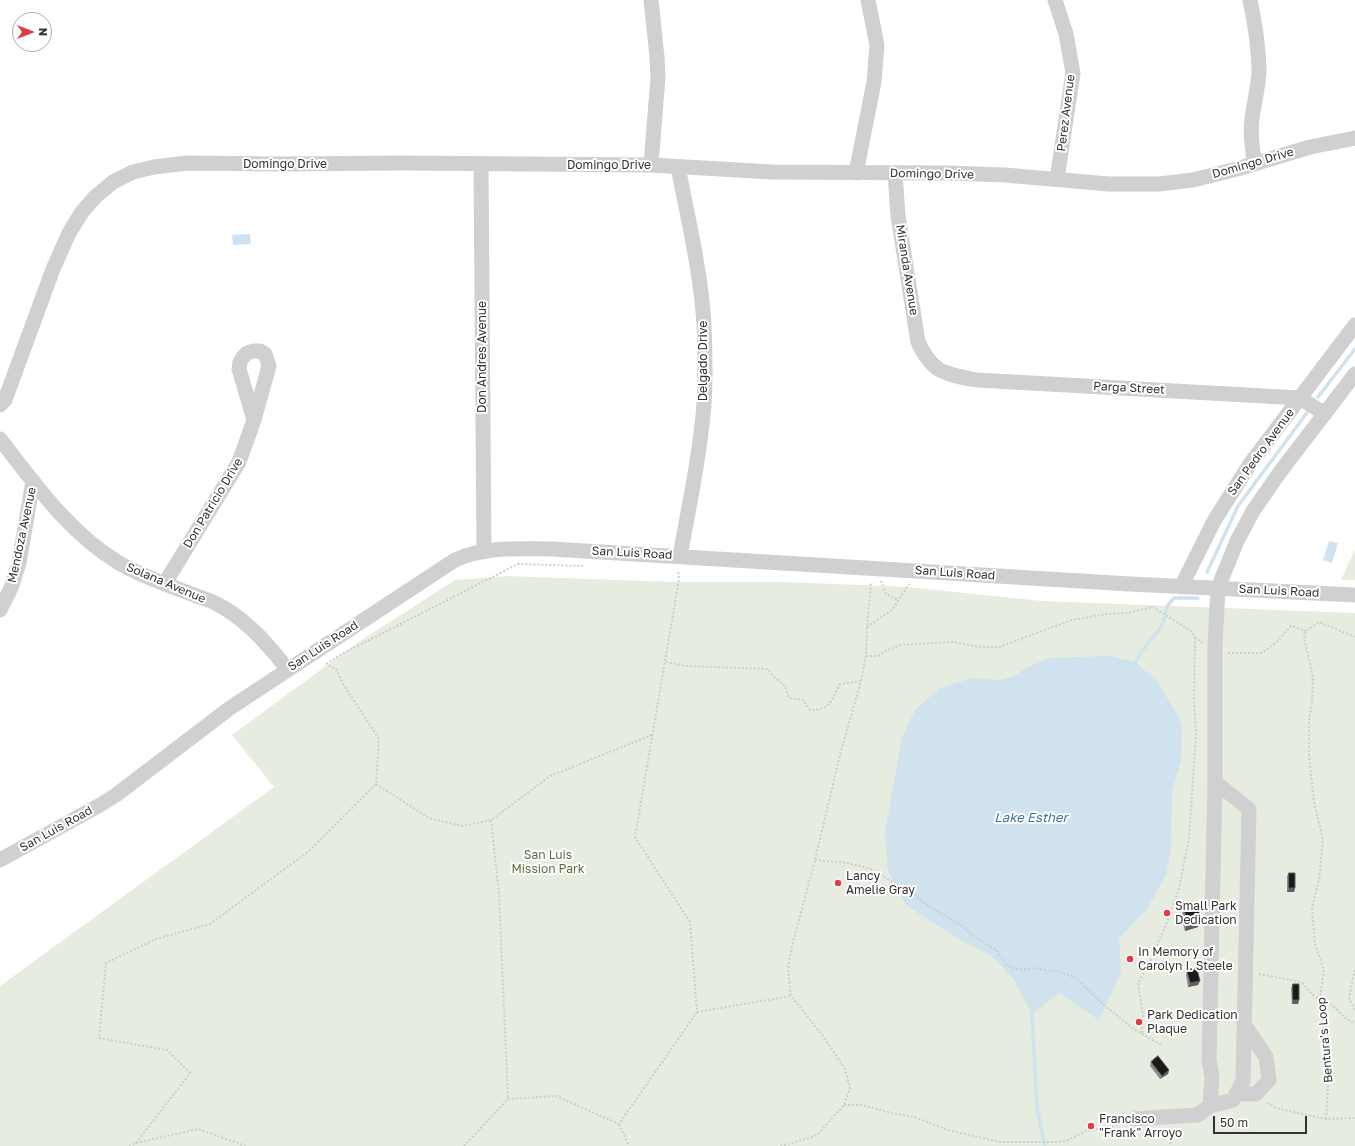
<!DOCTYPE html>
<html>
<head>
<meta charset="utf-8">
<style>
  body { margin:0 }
  #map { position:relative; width:1355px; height:1146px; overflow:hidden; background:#fff; font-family:"Golos Text",sans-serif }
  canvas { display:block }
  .north { position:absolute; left:12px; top:12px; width:40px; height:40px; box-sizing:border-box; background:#fff; border:1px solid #adadad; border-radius:50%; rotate:90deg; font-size:11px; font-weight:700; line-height:16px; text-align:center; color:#333 }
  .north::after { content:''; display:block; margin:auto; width:14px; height:18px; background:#e63946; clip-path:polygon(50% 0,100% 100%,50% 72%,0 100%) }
  .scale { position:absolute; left:1213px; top:1116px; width:94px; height:18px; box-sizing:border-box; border:2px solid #333; border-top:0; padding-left:5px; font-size:12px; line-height:14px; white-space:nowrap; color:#333; -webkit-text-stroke:3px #fff; paint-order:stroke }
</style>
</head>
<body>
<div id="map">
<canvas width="1355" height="1146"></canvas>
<div class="north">N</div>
<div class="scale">50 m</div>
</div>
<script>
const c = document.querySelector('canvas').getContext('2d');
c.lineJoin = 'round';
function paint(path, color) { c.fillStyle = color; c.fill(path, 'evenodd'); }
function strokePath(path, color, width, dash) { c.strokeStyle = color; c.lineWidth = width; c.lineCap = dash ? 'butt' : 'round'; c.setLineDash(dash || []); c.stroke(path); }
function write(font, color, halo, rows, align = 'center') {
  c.font = font + ' "Golos Text",sans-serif'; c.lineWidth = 4; c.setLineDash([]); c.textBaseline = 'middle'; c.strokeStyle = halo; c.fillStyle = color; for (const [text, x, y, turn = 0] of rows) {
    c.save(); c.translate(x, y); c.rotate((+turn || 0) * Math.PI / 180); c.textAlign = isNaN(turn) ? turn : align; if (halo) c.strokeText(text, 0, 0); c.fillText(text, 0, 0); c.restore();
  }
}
const green = new Path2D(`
  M1355 549V580H1341Z
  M506 576 675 582H785L907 587 1042 601 1355 613V1146H0V986L274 787 232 735 360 641 455 580Z`);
const water = new Path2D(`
  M250 234 251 244 233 245 232 235Z
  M1329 541 1338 543 1332 563 1323 560Z
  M1109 656 1135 662 1158 682 1182 724 1181 761 1172 793 1171 849 1166 875 1147 909 1119 938 1121 972 1099 1020 1059 993 1032 1014 1014 980 993 957 952 935 906 905 888 871 885 832 902 737 915 710 940 688 971 678 1000 680 1013 677 1024 669 1050 658Z`);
const stream = new Path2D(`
  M1318 397 1355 349
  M1207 572 1238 506 1309 410
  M1134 665 1141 652 1162 626 1168 605 1174 598H1198
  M1033 1010 1032 1014 1037 1109 1045 1146`);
const path = new Path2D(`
  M881 581 886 594 898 600
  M867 627 892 610 909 584
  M1228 653H1262L1278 641 1291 626 1306 631
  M866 656H878L885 651 901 645 953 642 980 647H999L1072 620 1107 614 1127 613 1153 607 1191 631 1195 637 1202 643
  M666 662 686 666 768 669 774 677 785 686 789 698 803 700 810 710C830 711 832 700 840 684L861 681
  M326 664 340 655 518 564 583 566
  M376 784 429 818 462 826 491 820 550 776 652 735
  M491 820 499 894 508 1098
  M815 860 848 863 871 869 901 887 912 890 918 898 927 905 965 928 973 936 996 950 1008 966 1020 970 1032 968 1060 972 1076 978 1104 1005 1134 1029 1163 1046
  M1355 970 1349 998 1355 1010
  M1259 974 1301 982 1315 997C1327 998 1336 1009 1344 1017 1347 1020 1351 1021 1355 1023
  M697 1012 791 996
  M1142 1033 1143 1015 1138 983 1149 964 1168 920 1179 888 1189 839 1196 736 1194 701 1195 637
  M1267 1103 1276 1108 1326 1119 1355 1118
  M844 1105H861L892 1113 914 1117 948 1130 1000 1142H1056L1066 1141 1086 1131 1111 1127 1122 1123
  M1326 1119 1329 1071 1323 1042V1015L1320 998 1324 970 1315 944 1312 908 1319 879 1323 840 1314 802 1309 755V720L1312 703 1313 677 1304 638 1306 631 1319 622 1355 637
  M619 1124 629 1146
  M1170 1130V1146
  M136 1143 190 1073 167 1050 99 1038 106 963 156 939 210 924 309 851 376 784 379 739 343 684 336 669 326 664
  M129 1146 136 1143 198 1129 246 1146
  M464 1146 508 1099 556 1096 619 1124 697 1012 690 922 635 837 679 579 678 570
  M780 1146 791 1144 817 1135 844 1105 850 1088 845 1069 823 1036 791 996 788 969 792 946 815 860 840 755 861 681 866 656 867 627 871 582`);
const minor = new Path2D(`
  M651 0 657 57 658 77 651 165
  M1055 0 1066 34 1073 73 1057 179
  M1250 0C1255 24 1259 49 1259 73 1258 88 1254 103 1252 118 1250 134 1252 149 1255 164
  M481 164 484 551
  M678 167C688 219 701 272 704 325 705 351 706 378 704 404 700 455 689 506 680 556
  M856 173 874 82 877 45 868 0
  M895 173 898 216 918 342C933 374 945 374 977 380L1300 398 1325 414
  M0 405 5 400 53 269 69 233 82 212 95 197 113 182 133 172 154 167 187 163 280 164 401 163 651 165 772 172 948 173 1005 175 1109 184H1159L1193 180 1237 169 1310 147 1355 138
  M0 439C35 484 69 533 119 563 143 577 169 585 194 595 202 598 210 600 217 604 245 618 269 645 288 670
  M165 583 239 462 254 420 269 366 265 354 260 351H253L247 353 243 357 240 362 239 369 254 420
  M1181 587 1214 521 1250 464 1355 325
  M0 610 11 588 19 563 33 481
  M0 860 100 805 116 795 230 708 455 560C486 546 519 549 552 549L1130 584 1355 595
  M1236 1094H1256L1269 1080 1266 1057 1244 1024
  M1210 1106 1212 1077 1209 1060 1215 782V645L1218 588 1237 541 1253 511 1280 472 1355 374
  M1134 1119 1197 1115 1210 1106 1233 1100 1243 1081 1249 809 1215 782`);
const wall = new Path2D(`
  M1289 873 1295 888 1294 892H1287V876Z
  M1184 908 1198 927 1185 931 1181 916Z
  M1187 971 1198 985 1188 987 1186 975Z
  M1293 984 1299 1000 1298 1004H1292L1291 988Z
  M1151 1062 1169 1070 1168 1074 1160 1079 1150 1066Z`);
const shadedWall = new Path2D(`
  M1289 888H1295L1294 892H1287Z
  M1201 920 1198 927 1185 931 1187 923Z
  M1200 981 1198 985 1188 987 1190 983Z
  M1293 1000H1299L1298 1004H1292Z
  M1169 1070 1168 1074 1160 1079 1162 1076Z`);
const building = new Path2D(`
  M1289 873H1295V888H1289Z
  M1197 905 1201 920 1187 923 1184 908Z
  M1197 969 1200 981 1190 983 1187 971Z
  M1293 984H1299V1000H1293Z
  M1158 1056 1169 1070 1162 1076 1151 1062Z`);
const markers = [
  [838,883,4,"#e63946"],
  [1167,913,4,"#e63946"],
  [1130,959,4,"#e63946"],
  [1139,1022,4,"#e63946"],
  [1091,1126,4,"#e63946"]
];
const streetNames = [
  ["Perez Avenue",1066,113,-83],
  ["Domingo Drive",1253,163,-16],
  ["Domingo Drive",285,164],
  ["Domingo Drive",609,165],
  ["Domingo Drive",932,174,1],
  ["Miranda Avenue",907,270,81],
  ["Don Andres Avenue",482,357,-90],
  ["Delgado Drive",703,361,-90],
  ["Parga Street",1129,388,3],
  ["San Pedro Avenue",1261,452,-54],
  ["Don Patricio Drive",213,503,-59],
  ["Mendoza Avenue",22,535,-78],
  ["San Luis Road",632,553,3],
  ["San Luis Road",955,573,4],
  ["Solana Avenue",166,583,23],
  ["San Luis Road",1279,591,3],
  ["San Luis Road",323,646,-33],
  ["San Luis Road",56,829,-29],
  ["Bentura's Loop",1325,1040,-95]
];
const parkNames = [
  ["San Luis",548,855],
  ["Mission Park",548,869]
];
const poiNames = [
  ["Lancy",846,876],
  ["Amelie Gray",846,890],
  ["Small Park",1175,906],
  ["Dedication",1175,920],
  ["In Memory of",1138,952],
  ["Carolyn I. Steele",1138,966],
  ["Park Dedication",1147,1015],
  ["Plaque",1147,1029],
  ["Francisco",1099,1119],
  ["\"Frank\" Arroyo",1099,1133]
];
const waterNames = [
  ["Lake Esther",1031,818]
];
paint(green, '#e6ecdf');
paint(water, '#cfe2ee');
strokePath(stream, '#cfe2ee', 3.5);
strokePath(path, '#cdcdcd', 2, [2, 2]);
strokePath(minor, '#d0d0d0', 15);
paint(wall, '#8c8c8c');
paint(shadedWall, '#5f5f5f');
paint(building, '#1a1a1a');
strokePath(building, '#5f5f5f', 1);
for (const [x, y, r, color] of markers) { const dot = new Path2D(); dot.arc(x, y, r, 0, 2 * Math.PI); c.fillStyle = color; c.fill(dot); strokePath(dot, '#fff', 1.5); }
write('12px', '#333', '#fff', streetNames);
write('12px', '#56703f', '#fff', parkNames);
write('12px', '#333', '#fff', poiNames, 'left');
write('italic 13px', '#3f7597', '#fff', waterNames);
</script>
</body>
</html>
